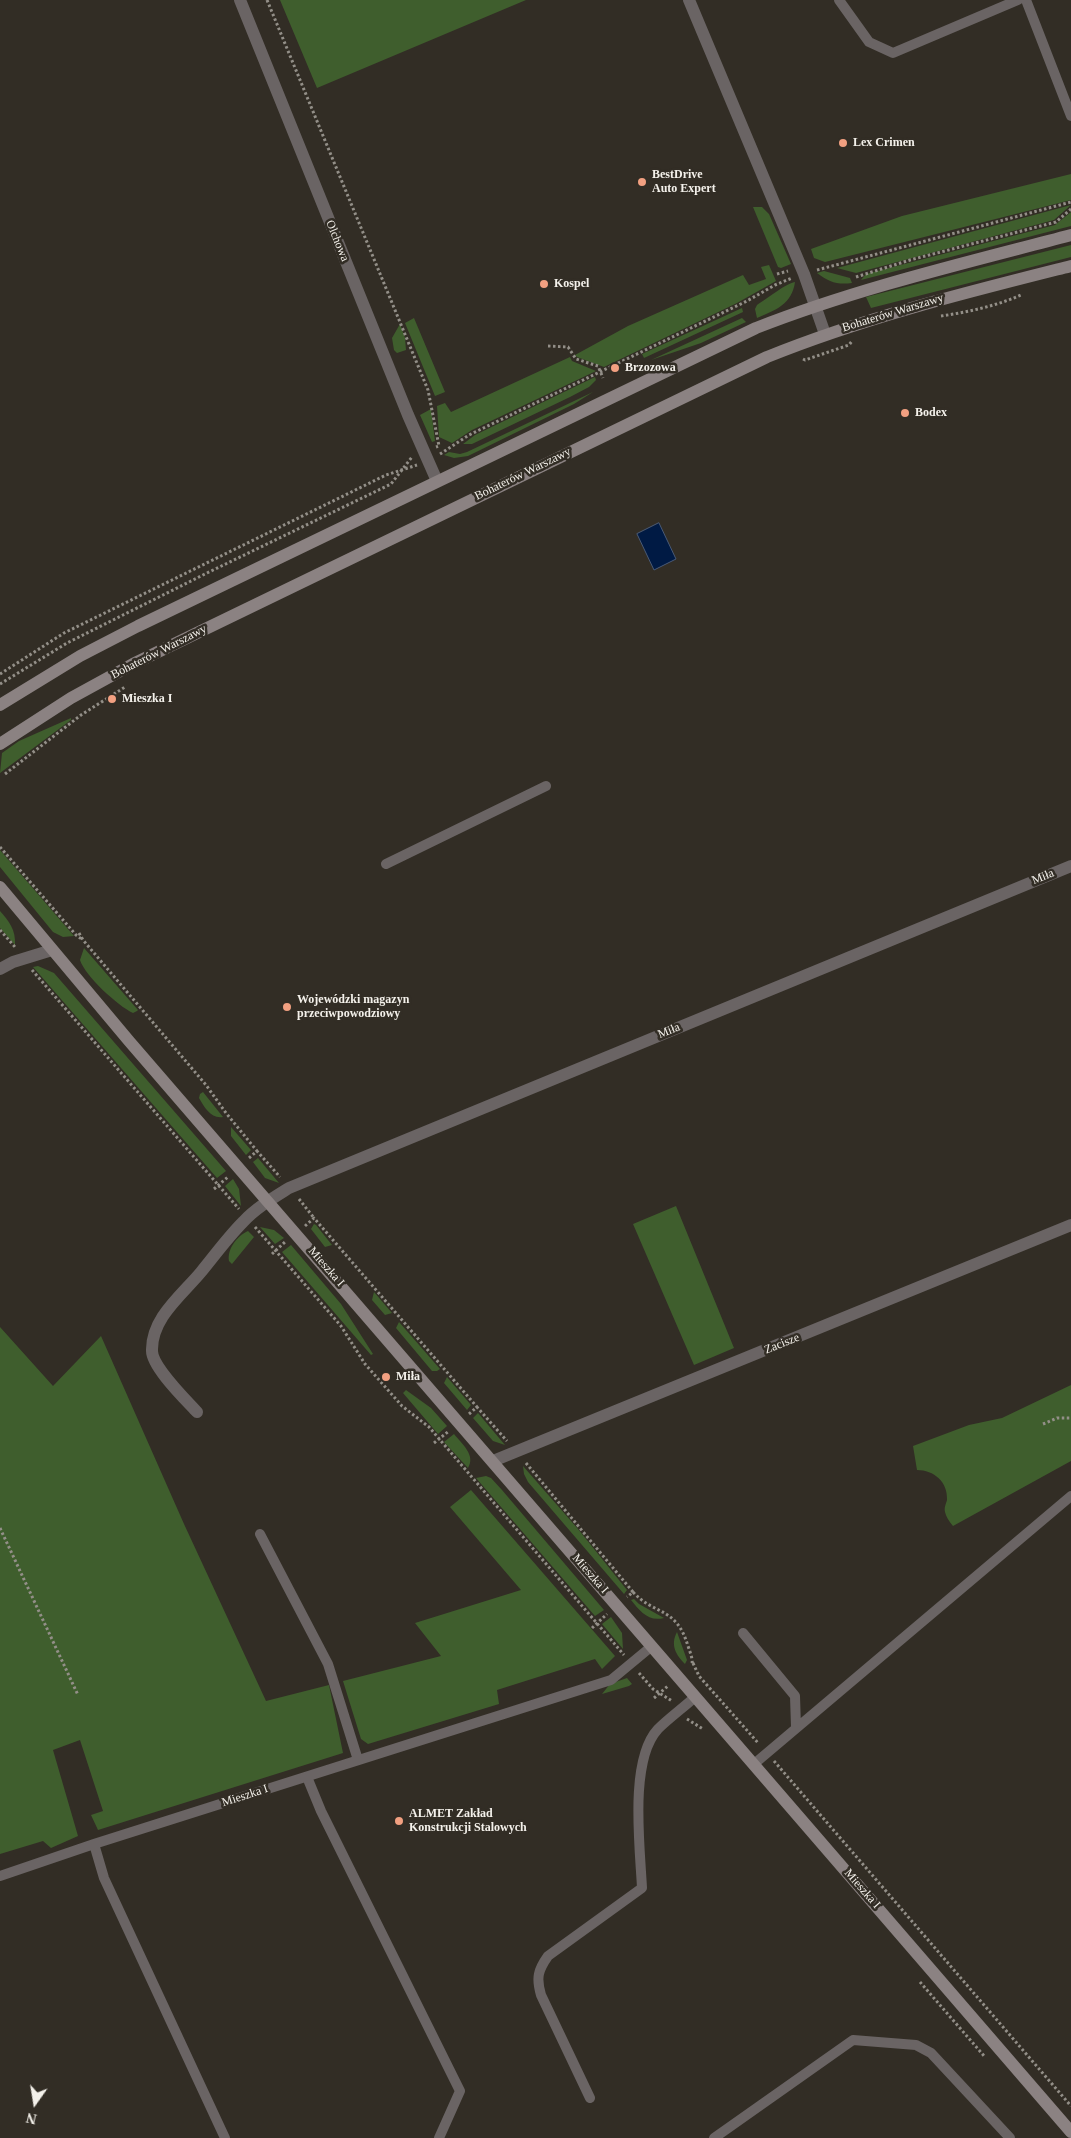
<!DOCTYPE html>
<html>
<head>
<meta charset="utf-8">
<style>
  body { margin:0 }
  #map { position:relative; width:1071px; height:2138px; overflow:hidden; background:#322d25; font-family:Georgia,serif }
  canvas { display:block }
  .north { position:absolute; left:10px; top:2078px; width:50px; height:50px; -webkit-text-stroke:4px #322d25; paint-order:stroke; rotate:193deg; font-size:14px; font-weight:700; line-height:20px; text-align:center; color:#f4f1eb }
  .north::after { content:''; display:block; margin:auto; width:18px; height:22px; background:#f4f1eb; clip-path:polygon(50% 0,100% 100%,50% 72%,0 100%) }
</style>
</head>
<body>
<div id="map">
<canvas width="1071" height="2138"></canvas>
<div class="north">N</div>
</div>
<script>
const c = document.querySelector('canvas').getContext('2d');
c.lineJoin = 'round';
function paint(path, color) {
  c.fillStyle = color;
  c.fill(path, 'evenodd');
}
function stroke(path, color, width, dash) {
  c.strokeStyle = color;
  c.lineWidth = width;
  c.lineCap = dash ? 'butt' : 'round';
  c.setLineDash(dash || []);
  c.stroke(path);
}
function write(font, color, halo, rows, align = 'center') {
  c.font = font + ' Georgia,serif';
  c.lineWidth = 5;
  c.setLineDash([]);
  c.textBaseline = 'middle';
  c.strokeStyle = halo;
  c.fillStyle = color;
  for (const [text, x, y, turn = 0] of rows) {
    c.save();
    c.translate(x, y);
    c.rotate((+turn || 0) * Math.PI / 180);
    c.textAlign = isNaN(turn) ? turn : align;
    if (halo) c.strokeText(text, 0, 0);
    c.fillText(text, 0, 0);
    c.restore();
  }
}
const green = new Path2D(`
  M280 0H526L317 88Z
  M1071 174V200L825 262 814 258 811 249 902 216Z
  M1071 205 1054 220 856 273 837 268Z
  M753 207H762L769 214 791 264 781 268 778 267Z
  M1071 212V226L861 280 866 274 1055 225Z
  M1071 245V257L871 308 866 297Z
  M769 265 776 281 737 303 604 367 577 357 575 355 628 326 743 275 749 285 766 279 761 267Z
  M824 271 850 278 852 283C837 285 829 282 817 273Z
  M795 282C792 304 776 310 757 318L755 309 757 305C768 298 785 284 795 282Z
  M742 308 743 312 644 358 642 354Z
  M414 318 445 392 435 396 405 323Z
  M742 318 746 322 701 343 651 360Z
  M400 324 405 338 406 350 397 353 394 350 392 338Z
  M570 357 572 361 596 371 472 430 452 443 439 437 437 406 445 403 451 412Z
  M595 377 596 380 589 387 570 397 472 444H463L475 435Z
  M593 392 574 404 468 456 454 458 444 455 449 452 460 454 467 452Z
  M431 409 435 441 432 442 420 415Z
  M71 718V720L0 773 2 753 19 741Z
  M0 850 74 936 63 937 53 932 0 867Z
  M0 911C9 921 16 930 15 945L0 928Z
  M84 948 138 1010 137 1011 133 1013C118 1006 85 976 80 960Z
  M38 966 54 973 226 1171 217 1178 33 967Z
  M203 1092 223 1117C211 1119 205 1108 199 1098L200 1094Z
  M231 1127 251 1150 246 1155 231 1136Z
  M258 1158 279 1183 265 1178 253 1162Z
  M233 1179 239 1189 241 1206 225 1186Z
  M676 1206 734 1348 694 1365 633 1224Z
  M314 1224 316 1225 332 1245 325 1247 311 1229Z
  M260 1227 274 1230 284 1238 275 1244Z
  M248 1231 254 1237 232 1264 229 1261C227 1249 237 1236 248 1231Z
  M291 1245 341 1304 373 1354 371 1355 282 1252Z
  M374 1292 392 1313 385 1315 372 1300Z
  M399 1322 440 1369 437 1371H432L396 1328Z
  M0 1327 53 1386 101 1336 184 1524 266 1701 329 1685 343 1753 98 1830 91 1815 103 1811 80 1740 53 1750 78 1836 51 1848 43 1841 0 1854Z
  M447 1377 471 1405 467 1410 444 1383Z
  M1071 1385V1461L953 1526C949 1521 946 1517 945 1512 944 1507 946 1504 947 1500 948 1482 934 1470 917 1470L913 1446 969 1425 1002 1418Z
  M406 1390 431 1408 447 1426 438 1434 403 1393Z
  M478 1413 505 1445 493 1441 473 1418Z
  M454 1434C462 1444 476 1455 468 1468L444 1442Z
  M523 1466 578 1529 627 1590 624 1594 528 1482 524 1474Z
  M486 1476 491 1478 502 1490 604 1610 595 1616 476 1478Z
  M471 1490 615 1656 602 1669 595 1659 497 1690 499 1704 368 1744 361 1739 343 1681 441 1656 415 1623 521 1590 450 1507Z
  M634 1599 639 1604 664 1618C648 1622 640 1611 631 1600Z
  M611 1617 622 1633 623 1649 602 1624Z
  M677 1632 687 1660 685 1664C676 1655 670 1645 677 1632Z
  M627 1678 632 1684 629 1686 602 1694 610 1684Z`);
const water = new Path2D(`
  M659 523 676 559 654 570 637 534Z`);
const path = new Path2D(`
  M267 0 428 390 439 446 436 447
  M817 270 1071 202
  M777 274 788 271
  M856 277 910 260 1056 222 1071 209
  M941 316C968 312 996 306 1021 295
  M548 346 568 347 576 359 598 366 603 378
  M803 359 805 360 849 345 852 341
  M440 454 469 435 747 301 775 285 792 278
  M0 674 64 633 386 475 417 465
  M0 684 67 643 207 573 391 484 412 457
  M5 774 81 715 125 687
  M0 847 76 935 83 940
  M0 930 15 947
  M79 933 83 940 206 1085 226 1113 257 1151
  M32 970 239 1209
  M249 1158 257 1151 280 1177
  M214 1189 229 1176
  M299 1199 314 1218
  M305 1226 314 1218 477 1407
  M255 1227 341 1326 365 1364 402 1406 429 1427 624 1655
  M272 1254 286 1241
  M469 1414 477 1407 507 1441
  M1043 1424 1057 1418H1071
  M434 1443 449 1431
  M526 1463 633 1592 627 1597
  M0 1528 78 1695
  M633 1592C655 1616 676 1606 688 1646 690 1652 693 1659 692 1664
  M592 1628 607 1614
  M693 1663 699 1676 759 1744
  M639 1673 653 1689 672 1701
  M654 1698 669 1685
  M687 1719 703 1729
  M774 1761 1071 2106
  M920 1982 985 2057`);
const lane = new Path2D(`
  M839 0 869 42 893 53 1018 0
  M1026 0 1071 116
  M386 864 546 786
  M260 1534 328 1664 358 1760
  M743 1633 795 1696 796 1727
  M754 1764 1071 1496
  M307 1777 321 1811 460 2091 439 2138
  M94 1844 104 1878 225 2138
  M0 1876 94 1844 611 1680 652 1646
  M590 2098 541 1995C536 1978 538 1970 548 1956L642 1888C640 1847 629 1760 658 1729 669 1718 683 1708 695 1697
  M714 2138 853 2040 916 2045 931 2053 1010 2138`);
const street = new Path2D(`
  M240 0 408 415 437 481
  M689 0 804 274 825 334
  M0 969 13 962 52 950
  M197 1412C186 1400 152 1367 152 1351 151 1318 182 1295 201 1272 215 1255 228 1237 243 1222 256 1208 273 1198 289 1188L1071 866
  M493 1461 1071 1225`);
const secondary = new Path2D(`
  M0 705 80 656 138 626 756 328C858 288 965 263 1071 235
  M0 744 71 698 133 664 767 357C866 317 968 292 1071 266
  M0 887 129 1041 1071 2132`);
const markers = [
  [843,143,5,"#f2a081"],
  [642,182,5,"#f2a081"],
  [544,284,5,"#f2a081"],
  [615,368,5,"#f2a081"],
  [905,413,5,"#f2a081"],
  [112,699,5,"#f2a081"],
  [287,1007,5,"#f2a081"],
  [386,1377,5,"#f2a081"],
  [399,1821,5,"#f2a081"]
];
const poiNames = [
  ["Lex Crimen",853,143],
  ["BestDrive",652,175],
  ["Auto Expert",652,189],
  ["Kospel",554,284],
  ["Brzozowa",625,368],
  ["Bodex",915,413],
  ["Mieszka I",122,699],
  ["Wojewódzki magazyn",297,1000],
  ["przeciwpowodziowy",297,1014],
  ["Miła",396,1377],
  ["ALMET Zakład",409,1814],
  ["Konstrukcji Stalowych",409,1828]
];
const streetNames = [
  ["Olchowa",337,241,68],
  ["Bohaterów Warszawy",893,313,-17],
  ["Bohaterów Warszawy",523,474,-26],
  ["Bohaterów Warszawy",159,652,-27],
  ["Miła",1043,877,-22],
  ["Miła",669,1031,-22],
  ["Mieszka I",326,1267,49],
  ["Zacisze",782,1344,-22],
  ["Mieszka I",590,1574,49],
  ["Mieszka I",245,1796,-18],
  ["Mieszka I",862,1889,49]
];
paint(green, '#3f5e2d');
paint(water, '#001a44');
stroke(water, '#495a76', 1);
stroke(path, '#938f88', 3, [2.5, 2.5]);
stroke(lane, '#6a6464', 10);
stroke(street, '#6a6464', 12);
stroke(secondary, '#8b8282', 12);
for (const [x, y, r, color] of markers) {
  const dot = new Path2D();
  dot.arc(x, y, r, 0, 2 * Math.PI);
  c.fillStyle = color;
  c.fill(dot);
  stroke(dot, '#322d25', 2);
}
write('bold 12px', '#f4f1eb', '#322d25', poiNames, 'left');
write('12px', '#f4f1eb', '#322d25', streetNames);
</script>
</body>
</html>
